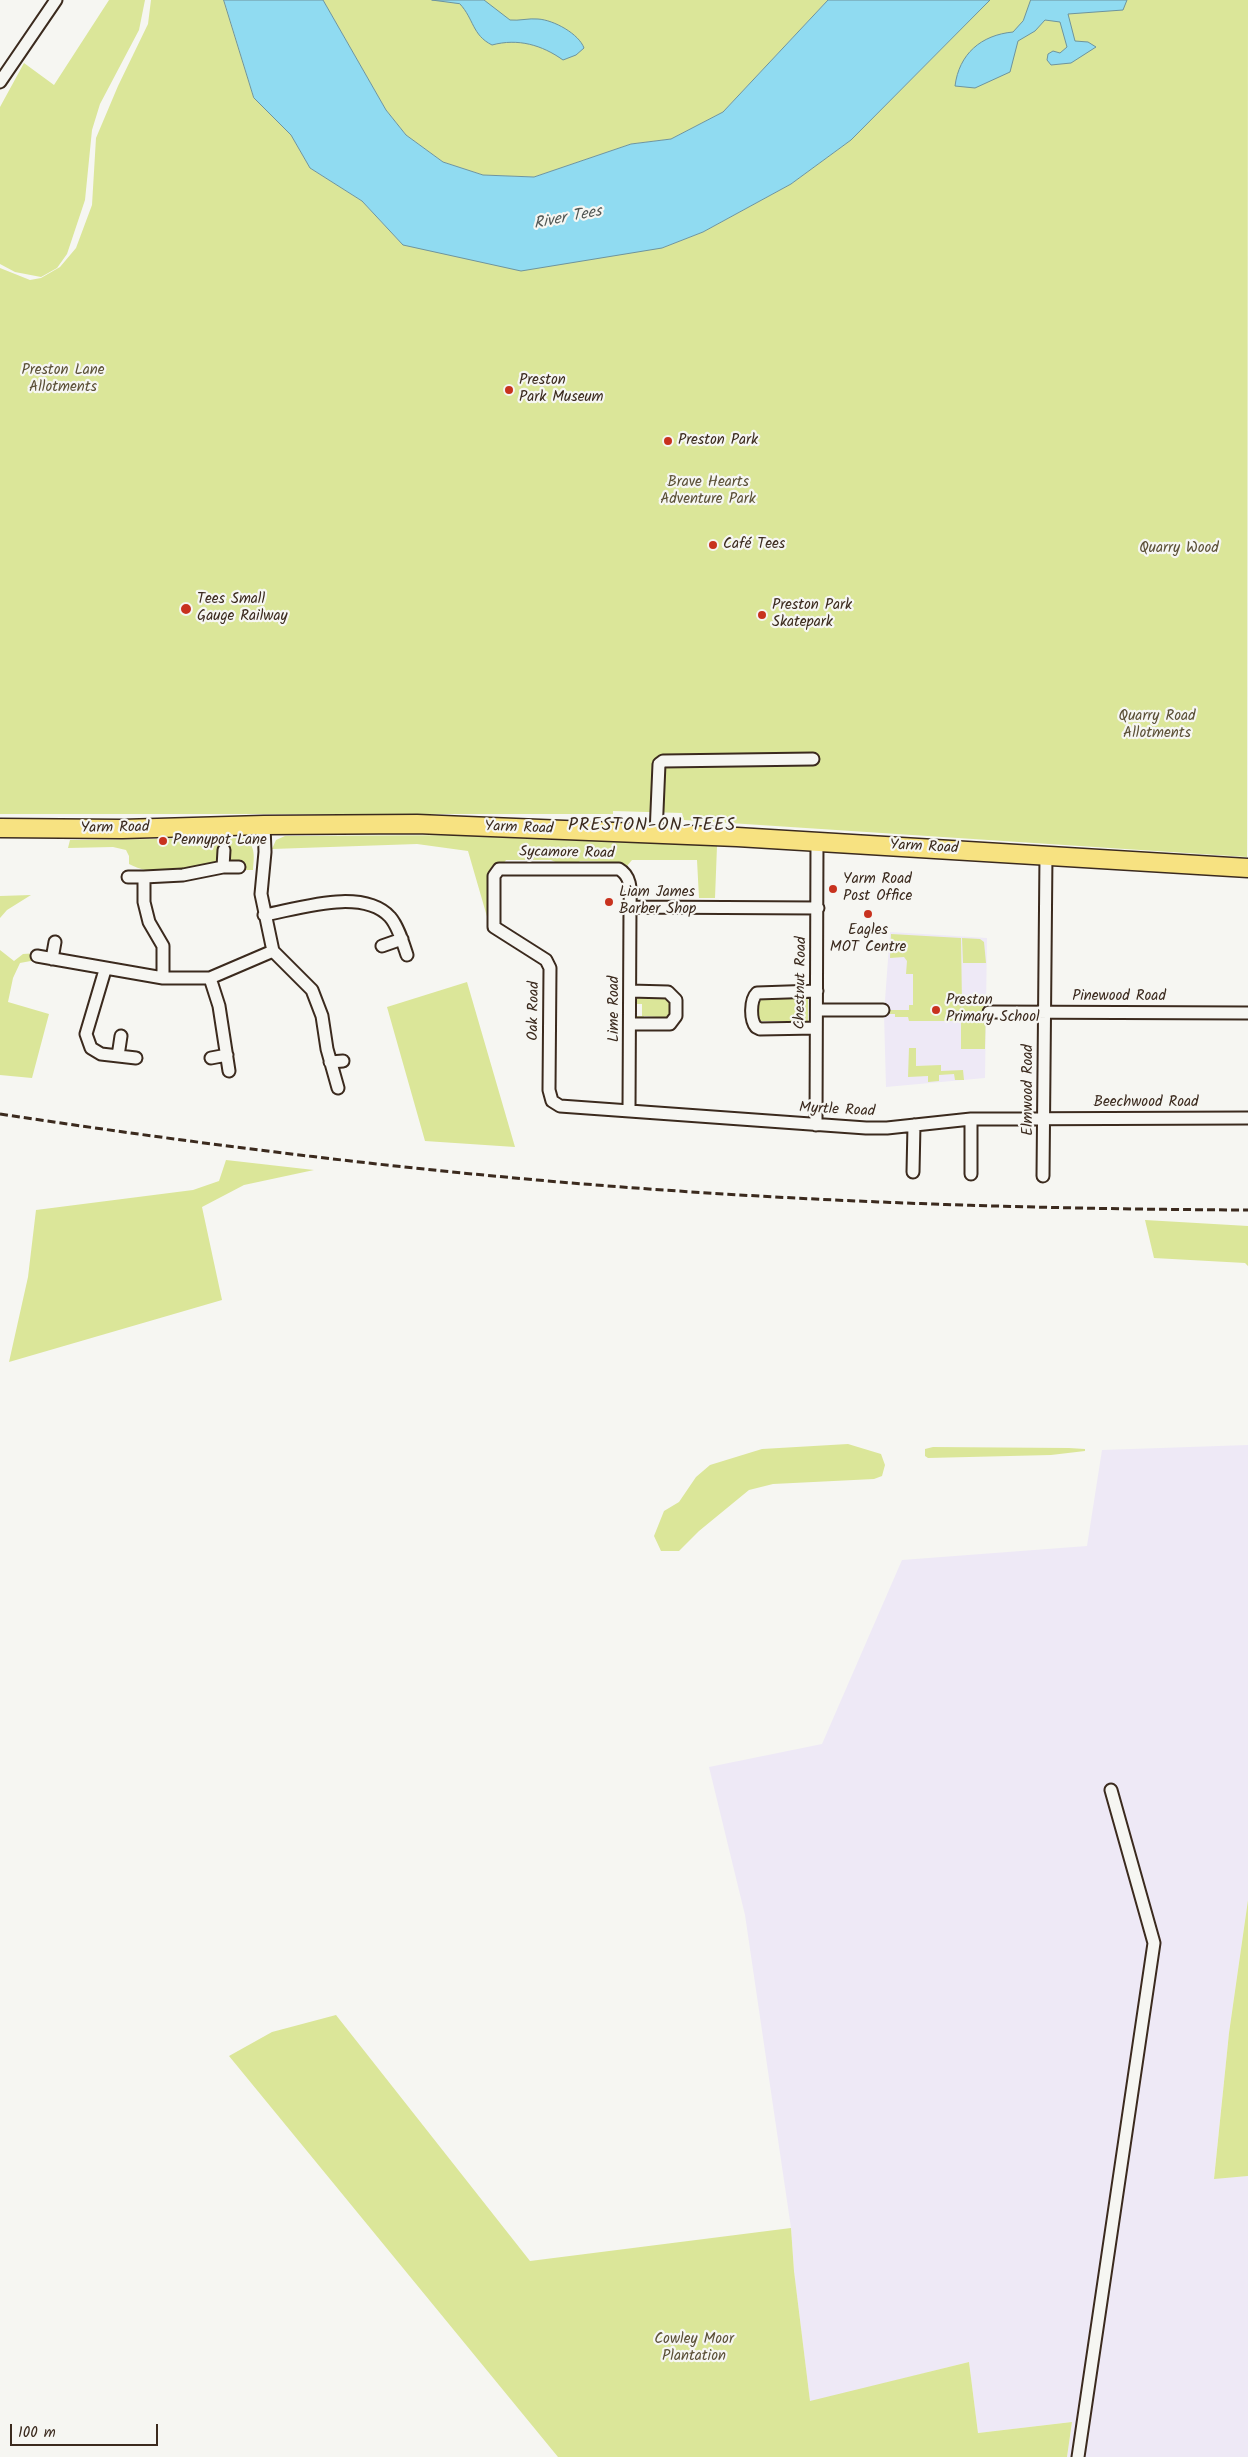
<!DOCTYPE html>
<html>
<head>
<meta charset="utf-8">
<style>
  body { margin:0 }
  #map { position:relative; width:1248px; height:2457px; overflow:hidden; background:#f6f6f2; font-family:Kalam,sans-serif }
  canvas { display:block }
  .scale { position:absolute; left:10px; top:2424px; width:148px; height:22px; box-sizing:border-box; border:2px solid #3b2a1e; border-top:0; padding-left:6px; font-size:15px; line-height:18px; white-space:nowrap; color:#3b2a1e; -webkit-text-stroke:4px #f6f6f2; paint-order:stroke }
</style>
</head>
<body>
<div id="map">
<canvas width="1248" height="2457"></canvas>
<div class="scale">100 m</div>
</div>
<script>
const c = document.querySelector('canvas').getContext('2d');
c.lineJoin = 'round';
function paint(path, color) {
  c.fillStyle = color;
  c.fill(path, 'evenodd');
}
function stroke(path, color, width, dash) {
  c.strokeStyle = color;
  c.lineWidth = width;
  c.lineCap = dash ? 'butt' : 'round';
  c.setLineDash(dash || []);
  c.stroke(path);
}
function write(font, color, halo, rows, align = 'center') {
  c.font = font + ' Kalam,sans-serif';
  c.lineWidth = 4.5;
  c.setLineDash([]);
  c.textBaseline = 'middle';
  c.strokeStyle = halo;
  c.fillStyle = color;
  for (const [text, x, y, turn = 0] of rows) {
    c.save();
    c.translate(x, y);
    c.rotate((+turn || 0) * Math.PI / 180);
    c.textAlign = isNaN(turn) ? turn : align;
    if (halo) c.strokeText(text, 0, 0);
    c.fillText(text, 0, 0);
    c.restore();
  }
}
const built = new Path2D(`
  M890 932 987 938 985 1078 886 1087 884 1014Z
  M1248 1445V1900L1229 2033 1214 2178 1248 2176V2457H1067L1072 2422 978 2433 969 2362 810 2402 794 2271 791 2228 745 1915 709 1767 822 1744 902 1560 1087 1546 1102 1450Z`);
const green = new Path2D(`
  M109 0H145L139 30 100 104 92 130 85 200 67 254 57 268 41 277 15 272 0 264V107L24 63 54 85Z
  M151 0H224L254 98 291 135 310 168 362 201 403 245 662 248 703 232 791 184 851 140 990 0H1248L1247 857 684 820 682 813 613 811V814H0V268L30 280 41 278 60 267 76 248 92 205 96 138 118 86 148 24Z
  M323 0H828L723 112 671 139 631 144 534 177 483 175 443 162 406 135 386 110Z
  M482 835 717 846 715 898H699L697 860H632L627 866 624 864 622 866 612 862 580 861 577 864H560L551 860H506L503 864 494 865 488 874V920L468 851 417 844 272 849 276 840 285 836Z
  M245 838C256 847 254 857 253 870H241L229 858C196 867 162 881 129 864V856L126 850 113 847 68 848 70 840Z
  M31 895 7 910 0 918V896Z
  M891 934 961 938 962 1005 986 1006 985 1049H961V1021H909L908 1017H895V1014H886V1010H909V1005H913V974H906L907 961 904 957 890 958Z
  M962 938 980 939 984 942 986 963H963Z
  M0 950 14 961 23 954 38 953 36 960 20 963 13 978 8 1002 49 1014 32 1078 0 1075Z
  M467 982 515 1147 425 1141 387 1007Z
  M641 993 645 997 666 996 671 1001 668 1018 644 1016 642 1021 635 1019 634 1016H642V1004H634L635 996Z
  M802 994 808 996V1023L802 1025 799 1021H761L760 1024 756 1017V1000L762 997H798Z
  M909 1048H916V1066L941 1065V1071L963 1070 964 1080H955L954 1074 939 1075V1081L928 1082V1076L908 1077Z
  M226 1160 314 1170 244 1185 202 1207 222 1300 9 1362 28 1277 36 1210 193 1190 219 1181Z
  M1145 1220 1248 1226V1266L1245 1263 1154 1258Z
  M848 1444 881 1454 885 1465 882 1476 874 1479 773 1484 749 1490 699 1531 679 1551H661L654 1536 664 1511 679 1502 696 1477 710 1465 762 1449Z
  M933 1447 1069 1448 1085 1449V1451L1051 1455 928 1458 925 1456V1449Z
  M1248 1900V2176L1214 2179 1229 2033Z
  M336 2015 530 2261 791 2228 794 2271 810 2401 969 2362 978 2433 1072 2422 1067 2457H558L229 2056 272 2032Z`);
const water = new Path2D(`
  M224 0H323L386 110 406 135 443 162 483 175 534 177 631 144 671 139 723 112 828 0H990L851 140 791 184 703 232 662 248 521 271 403 245 362 201 310 168 291 135 254 98Z
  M432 0H484L510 20C519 21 529 18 538 19 554 20 579 34 584 48L576 55 563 60C542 45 518 38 492 45 472 35 474 19 460 4Z
  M1031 0H1127L1123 10 1068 14 1075 41 1088 42 1096 47 1071 63 1051 65 1047 60 1048 54 1053 51 1060 53 1067 47 1060 22 1045 20 1035 31 1018 41 1010 72 975 88 955 86C959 54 981 35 1013 32L1023 21Z`);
const street = new Path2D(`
  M0 82 56 0
  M656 834 659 764 663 761 813 759
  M223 867 224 850
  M128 877H144
  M818 908 630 907C630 893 633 877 619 869H499L494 876V927L546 960 550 968 549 1090 552 1101 560 1106 866 1128H887L971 1119 1248 1118
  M264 915C298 909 362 887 390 917 398 926 403 943 407 955
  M382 946 402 939
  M273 951 312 990 322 1016 327 1049 338 1088
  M37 956 163 978H210L273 951 261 894 265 852 264 825
  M52 959 55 942
  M105 970 86 1034 91 1048 101 1054 136 1058
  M163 978V946L149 922 144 902V877L183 875 223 867H239
  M210 978 219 1006 229 1071
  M630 991 668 992 676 1000V1016L670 1024H630
  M817 1010H883
  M989 1012 1248 1013
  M816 1028 760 1029 756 1027C750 1020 750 1000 757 993L817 991
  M118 1056 121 1036
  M211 1058 227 1055
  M330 1062 343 1061
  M629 1111 630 907
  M816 1125 817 842
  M913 1172 914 1125
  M971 1174V1119
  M1043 1176 1046 855
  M1078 2457 1154 1943 1111 1790`);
const primary = new Path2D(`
  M0 828 122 829 264 825 417 824 737 837 1248 868`);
const rail = new Path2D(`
  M0 1114C179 1141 357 1164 537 1180 774 1201 1011 1209 1248 1210`);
const markers = [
  [509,390,5,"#c8321e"],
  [668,441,5,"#c8321e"],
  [713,545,5,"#c8321e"],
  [186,609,6,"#c8321e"],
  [762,615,5,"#c8321e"],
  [163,841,5,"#c8321e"],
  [833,889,5,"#c8321e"],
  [609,902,5,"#c8321e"],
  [868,914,5,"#c8321e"],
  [936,1010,5,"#c8321e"]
];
const parkNames = [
  ["Preston Lane",63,371],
  ["Allotments",63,388],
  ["Brave Hearts",708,483],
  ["Adventure Park",708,500],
  ["Quarry Wood",1179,549],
  ["Quarry Road",1157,717],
  ["Allotments",1157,734],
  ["Cowley Moor",694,2340],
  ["Plantation",694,2357]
];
const poiNames = [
  ["Preston",519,381],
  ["Park Museum",519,398],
  ["Preston Park",678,441],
  ["Café Tees",723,545],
  ["Tees Small",197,600],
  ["Gauge Railway",197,617],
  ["Preston Park",772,606],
  ["Skatepark",772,623],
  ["Pennypot Lane",173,841],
  ["Yarm Road",843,880],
  ["Post Office",843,897],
  ["Liam James",619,893],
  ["Barber Shop",619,910],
  ["Eagles",868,931,"center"],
  ["MOT Centre",868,948,"center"],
  ["Preston",946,1001],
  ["Primary School",946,1018]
];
const streetNames = [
  ["Yarm Road",115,829,-1],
  ["Yarm Road",519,829,2],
  ["Yarm Road",924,848,3],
  ["Sycamore Road",567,854,1],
  ["Chestnut Road",802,983,-89],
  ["Pinewood Road",1119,997],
  ["Lime Road",615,1009,-90],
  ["Oak Road",535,1011,-89],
  ["Elmwood Road",1029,1090,-90],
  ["Beechwood Road",1146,1103],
  ["Myrtle Road",837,1111,3]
];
const waterNames = [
  ["River Tees",568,219,-11]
];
const quarterNames = [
  ["PRESTON-ON-TEES",652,827]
];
paint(built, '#eee9f6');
paint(green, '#dbe699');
paint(water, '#90dbf1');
stroke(water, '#6e949d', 1);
stroke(street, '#3b2a1e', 15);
stroke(primary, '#3b2a1e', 21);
stroke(street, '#f6f6f2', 11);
stroke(primary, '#f7e281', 18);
stroke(rail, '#3b2a1e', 3, [8, 4]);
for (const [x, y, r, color] of markers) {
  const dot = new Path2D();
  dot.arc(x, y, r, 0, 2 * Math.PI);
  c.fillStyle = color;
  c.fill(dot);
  stroke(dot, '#f6f6f2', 2);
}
write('15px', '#5b5037', '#f6f6f2', parkNames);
write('15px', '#3b2a1e', '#f6f6f2', poiNames, 'left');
write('15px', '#3b2a1e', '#f6f6f2', streetNames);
write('italic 16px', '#505653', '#f6f6f2', waterNames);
c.letterSpacing = '1px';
write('18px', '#3b2a1e', '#f6f6f2', quarterNames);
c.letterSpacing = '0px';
</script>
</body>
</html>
